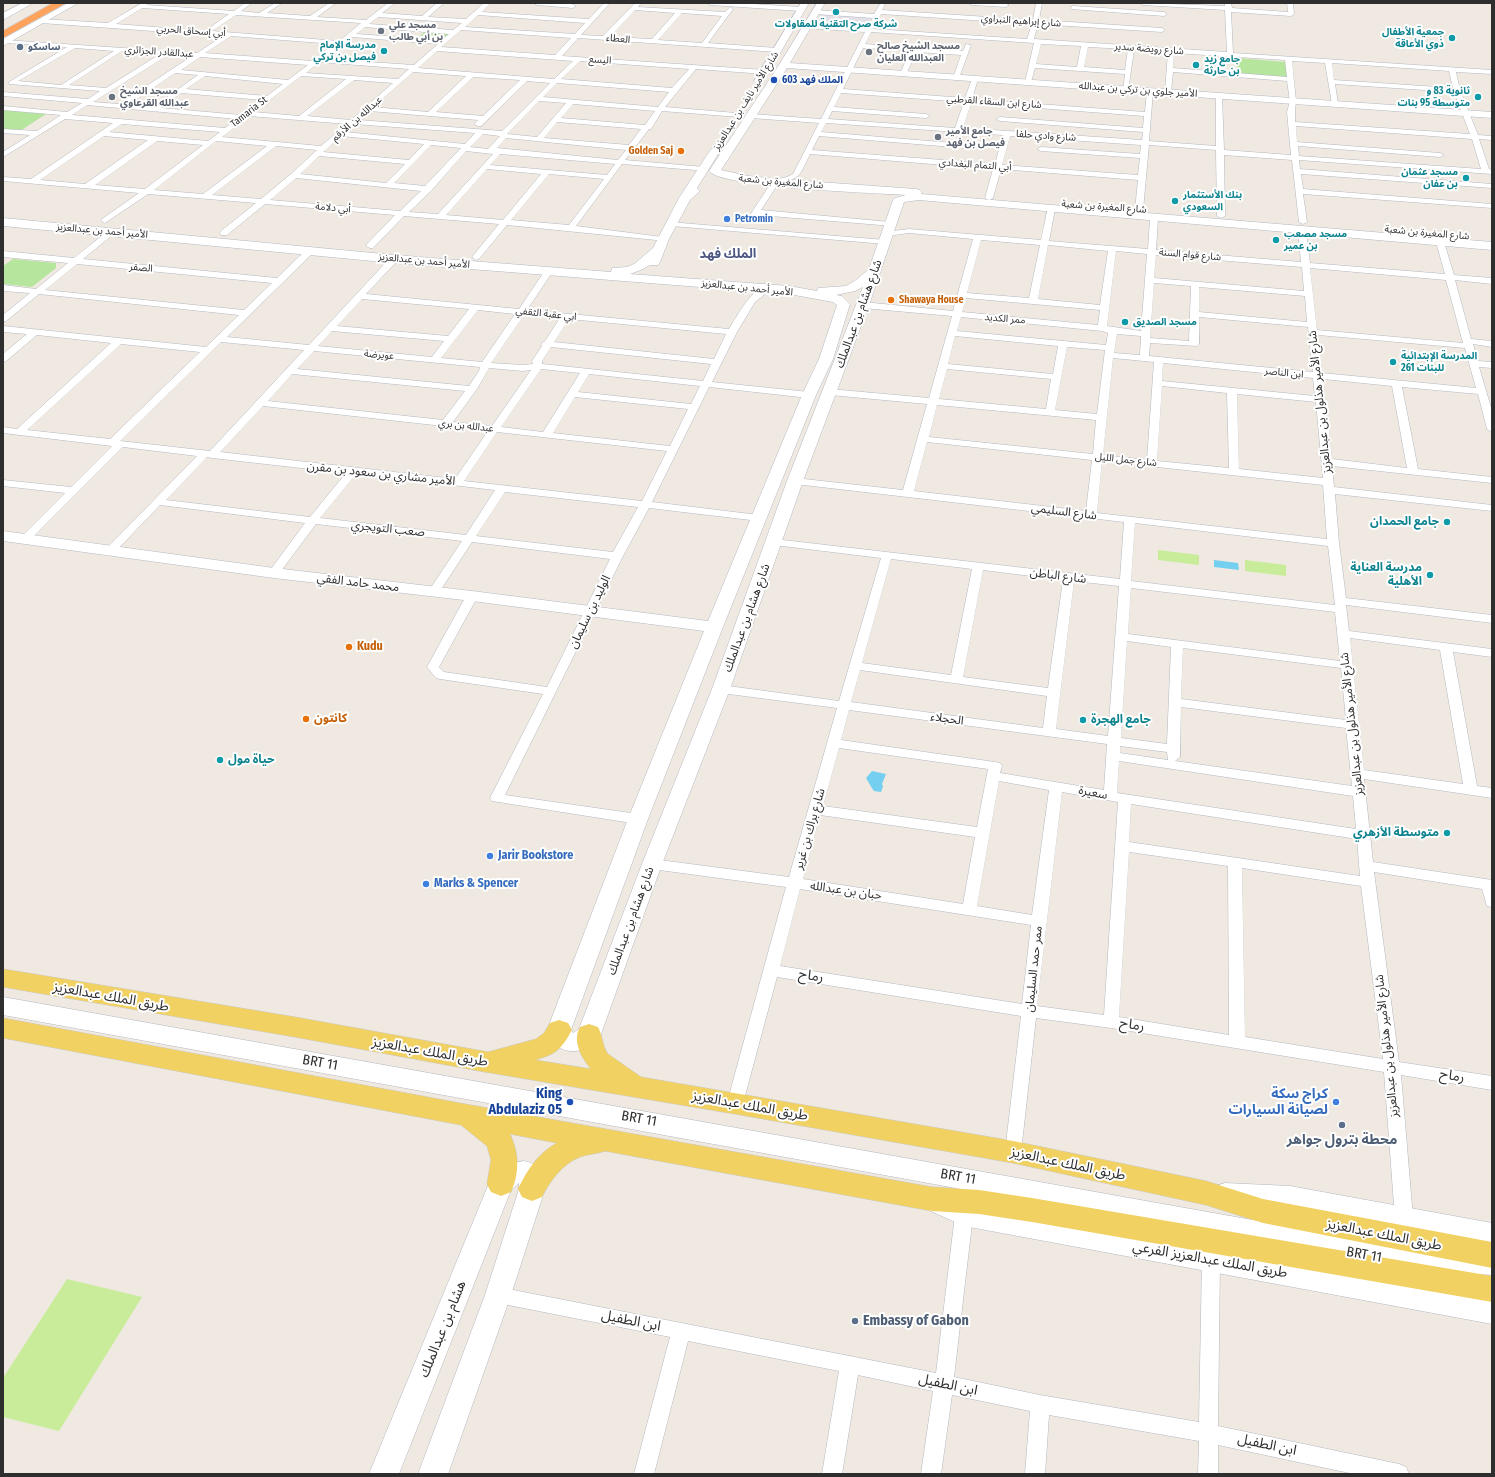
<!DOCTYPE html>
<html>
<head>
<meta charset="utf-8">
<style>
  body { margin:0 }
  #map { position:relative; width:1495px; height:1477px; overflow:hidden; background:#efe9e1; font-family:"Fira Sans Condensed",sans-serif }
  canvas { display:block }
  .frame { position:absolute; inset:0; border:4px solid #2e2e2e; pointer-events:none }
</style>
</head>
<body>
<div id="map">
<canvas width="1495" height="1477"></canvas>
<div class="frame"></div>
</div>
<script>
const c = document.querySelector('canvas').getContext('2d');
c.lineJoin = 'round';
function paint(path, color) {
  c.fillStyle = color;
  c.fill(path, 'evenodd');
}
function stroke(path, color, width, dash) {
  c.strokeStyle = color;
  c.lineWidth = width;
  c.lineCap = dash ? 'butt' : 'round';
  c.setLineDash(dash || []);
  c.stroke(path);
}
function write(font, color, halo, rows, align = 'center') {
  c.font = font + ' "Fira Sans Condensed","Noto Sans Arabic",sans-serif';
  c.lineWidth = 4;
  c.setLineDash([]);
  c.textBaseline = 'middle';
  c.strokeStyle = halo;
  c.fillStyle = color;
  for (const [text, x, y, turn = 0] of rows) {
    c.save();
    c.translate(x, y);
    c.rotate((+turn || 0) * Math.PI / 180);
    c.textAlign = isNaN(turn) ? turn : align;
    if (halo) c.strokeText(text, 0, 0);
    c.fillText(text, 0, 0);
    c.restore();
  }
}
const industrial = new Path2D(`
  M822 13 872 16 866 27 834 25 833 27 815 23Z`);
const green = new Path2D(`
  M427 30 451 32 441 40 416 39Z
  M1237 58 1286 62 1288 78 1237 74Z
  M3 110 46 114 20 131 3 129Z
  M13 259 56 263V268L32 287 3 284V266Z`);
const pitch = new Path2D(`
  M1158 550 1199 555V565L1158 560Z
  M1245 560 1286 565V576L1245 571Z
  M67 1279 142 1297 59 1431 3 1417V1378Z`);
const water = new Path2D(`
  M1214 560 1238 563 1239 570 1214 567Z
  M872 771 886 774 882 784 883 786 881 792 874 791C871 787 869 783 866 778Z`);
const street = new Path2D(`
  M142 3H149L147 5 234 11 245 3H252L241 11 259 13 275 3H282L267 13 310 16 329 3H336L317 17 366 20 388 3H395L382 13 422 16 437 3H444L428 17 466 19 484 3H491L482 12 589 19 604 3H610L581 35 603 36 635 3H641L638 7 725 12 730 7 733 9 708 43 777 48 780 50 777 52 578 38 562 56 765 70 768 72 765 74 696 69 665 107 736 113 740 115 739 117 662 111 651 129H649L625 160 704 167H707V171L622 164 576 226 663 237 667 239 666 241 507 225 479 259 476 260 472 257 499 224 404 216 373 248H370L366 246 367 244 395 215 265 204 227 235H221L220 233 221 231 256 203 148 194 105 223 101 221 102 219 139 193 3 181V177L31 179 113 123 65 119 3 157V152L30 135 3 133V129L37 131 61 115 3 110V106L67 112 82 103 3 96V92L88 99 100 91 9 84V82L67 47 6 43 4 42V40L197 53 223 36 41 23 38 21 41 19 108 23ZM142 8 229 14 205 31 116 24ZM635 10 675 13 652 39 610 37ZM682 13 722 16 702 43 658 40ZM236 15 361 23 339 41 212 31ZM478 15 585 23 575 34 465 27ZM378 17 462 23 453 30 369 24ZM365 27 449 34 442 40 356 34ZM461 30 571 38 555 55 441 47ZM231 36 334 44 312 61 205 53ZM352 37 438 44 414 65 324 59ZM75 48 114 51 61 85 18 81ZM122 51 160 54 106 88 69 85ZM437 51 573 61 554 79 418 68ZM168 55 192 56 119 104 93 102ZM200 57 308 65 288 80 181 70ZM580 61 689 69 672 88 561 79ZM319 62 409 69 398 79 306 73ZM413 72 466 76 428 112 373 107ZM175 73 198 75 153 107 128 105ZM205 76 283 84 267 96 186 89ZM301 76 346 79 299 116 254 112ZM473 77 520 80 483 116 436 112ZM354 80 393 83 351 120 307 116ZM527 81 550 83 502 131 359 120 369 111 478 120 474 124 478 126H481ZM557 83 669 92 658 107 543 97ZM181 93 262 100 242 115 161 108ZM539 101 566 103 537 137 507 134ZM573 104 655 111 645 125 561 118ZM87 105 237 119 225 128 72 115ZM249 116 347 124 321 146 222 137ZM557 122 641 129 629 145 544 138ZM122 124 220 132 208 141 109 132ZM354 124 475 133 465 144 345 132ZM483 134 500 136 488 149 470 147ZM104 136 148 140 85 184 40 180ZM341 136 424 144 409 160 323 152ZM506 138 626 150 618 160 497 148ZM157 141 203 145 145 189 95 185ZM216 141 267 146 203 194 154 190ZM431 145 461 148 425 186 394 183ZM276 146 317 150 291 174 261 199 212 195ZM466 151 493 154 438 214 409 212 431 191ZM500 154 615 164 607 175 490 165ZM319 156 405 164 386 183 300 174ZM487 169 541 174 503 220 446 215ZM549 174 604 179 569 225 511 220ZM296 178 421 191 400 211 270 200Z
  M534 3C545 3 568 1 576 6L573 8 537 5Z
  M707 3H737L801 7 804 9 801 11 710 5Z
  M882 3 885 5 882 10 1033 20 1036 3H1042L1039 20 1162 28 1165 30 1162 32 1038 24 1034 39 1227 52 1225 10 1143 5 1140 3 1225 6V3H1231L1232 8 1288 12 1287 3H1293L1294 14 1291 16 1231 12 1233 53 1492 70V74L1456 72 1460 90 1478 135 1492 136V140L1479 139 1489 169 1492 170V174L1299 160 1300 169 1492 184V188L1301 174 1303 189 1492 204V208L1303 194 1307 222 1303 224 1299 222 1292 160 1224 155 1225 216 1221 218 1217 216 1216 150 1149 145 1143 210 1139 212 1135 210 1138 180 1001 169 993 198 989 200 985 198 993 169 810 154C800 175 801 178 778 184L761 210 890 222 894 224 893 226 758 215 755 220H749L748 218 773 180 787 177 793 174 819 123 751 118 747 116 751 114 821 119 865 32 806 28 803 26 806 24 867 28 873 18 815 14 812 12 815 10 874 14 880 4ZM881 14 1032 24 1027 39 873 29ZM871 32 1034 43 1025 82 1028 84 1031 82 1035 68 1125 74 1123 90 1128 91 1134 50 1168 52 1165 92 1168 94 1171 92 1173 72 1287 81 1290 101 1287 112 1291 155 1224 150 1222 96 1219 94 1216 96V146L1149 141 1153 91 1150 89 1147 91 1145 112 972 99 978 79 975 77 972 79 965 98 843 89 863 48 910 51 900 74 903 76 906 74 917 52 961 55 953 78 956 80 959 78 971 45 966 44 963 51 865 44ZM1041 44 1081 46 1077 67 1036 64ZM1088 47 1128 49 1125 70 1084 67ZM1174 53 1285 60 1287 77 1173 68ZM1292 61 1325 63 1332 104 1335 106 1338 104 1335 84 1454 92 1470 134 1295 122V112L1296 101ZM1332 63 1449 71 1453 88 1334 80ZM841 93 964 102 955 128 828 119 832 111 926 118 930 116 926 114 834 107ZM971 103 1144 116 1143 128 1000 117 996 119 1000 121 1143 132 1142 140 963 128ZM826 123 1003 135 995 164 812 150 819 136 965 148 969 146 965 144 821 132ZM1296 126 1472 139 1481 169 1299 156 1298 146 1440 157 1444 155 1440 153 1297 142ZM1010 136 1141 145 1140 154 1041 147 1037 149 1041 151 1140 158 1138 175 1002 165Z
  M969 3H1003L1009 5 1006 7 972 5Z
  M1073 6 1164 12 1167 14 1164 16 1071 9V7Z
  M1048 207H1051L1055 209 1049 241 1148 249 1150 218 1154 216 1158 218 1156 250 1301 262 1298 230 1302 228 1306 230 1310 263 1445 274 1436 242 1440 240 1444 242 1454 275 1492 278V284L1455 280 1471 339 1492 341V347L1473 344 1478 361 1492 362V368L1479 367 1492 411V432L1487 429 1478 394 1402 387 1418 469 1492 477V483L1332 466 1334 487 1492 505V511L1335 494 1339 543 1346 598 1492 615V623L1346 605 1349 631 1492 649V657L1453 652 1477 786 1492 788V798L1364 779 1373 862 1492 880V907L1487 906 1482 889 1374 872 1399 1062 1492 1076V1090L1401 1075 1413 1218 1410 1223 1404 1226 1398 1223 1395 1218 1384 1072 1111 1028 1036 1018 1021 1152 1019 1157 1013 1159 1007 1157 1005 1152 1021 1016 777 977 743 1103 741 1108 735 1110 729 1108 727 1103 786 887 652 869 647 868 645 864 647 860 652 859 789 877 837 708 721 693 717 692 715 689 717 686 721 685 839 701 881 558 774 545 770 544 768 542 770 540 774 539 1120 579 1124 522 795 484 790 481 795 478 903 490 927 404 830 395 825 392 830 389 929 398 952 316 863 308 859 305 863 302 953 311 973 239 909 233 888 236H885L884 234 885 232 909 229 1041 240ZM981 240 1040 245 1029 298 967 293ZM1048 245 1108 251 1100 305 1038 299ZM1116 251 1147 254 1141 331 1107 326ZM1156 255 1302 267 1304 291 1154 278ZM1310 268 1446 280 1463 343 1317 330ZM1154 283 1191 286 1189 341 1150 338ZM1199 287 1305 296 1307 322 1199 312ZM966 298 1100 310 1098 325 962 312ZM961 317 1102 331 1108 333 1106 345 957 331ZM1199 317 1308 327 1313 372 1149 356 1150 343 1197 346 1199 344ZM1117 334 1141 336 1140 355 1114 353ZM1318 335 1465 348 1476 388 1322 373ZM955 336 1058 346 1053 374 948 364ZM1067 347 1105 350 1097 414 1055 410ZM1113 358 1154 362 1147 460 1103 455ZM1163 363 1313 378 1315 396 1162 381ZM947 369 1051 379 1046 409 939 399ZM1323 379 1392 386 1407 468 1332 459ZM1162 386 1227 393 1229 468 1157 461ZM1237 394 1316 402 1323 478 1239 469ZM937 405 1096 420 1093 454 929 437ZM927 442 1092 460 1086 511 914 491ZM1102 461 1323 485 1327 539 1097 513ZM1135 523 1328 546 1335 605 1131 581ZM891 559 972 569 951 675 862 663ZM983 570 1063 580 1048 688 963 677ZM1074 581 1119 586 1108 736 1056 729ZM1131 588 1335 612 1340 661 1128 634ZM1350 638 1440 650 1463 784 1364 770ZM1127 641 1171 647 1167 744 1121 738ZM1183 648 1341 668 1346 720 1181 699ZM860 670 1047 696 1043 728 851 702ZM1181 707 1346 728 1352 786 1175 761 1180 757ZM849 710 1107 744 1104 790 1000 773 1002 766 1000 763 995 762 841 740ZM1120 746 1167 752 1168 760 1120 753ZM839 748 988 769 977 827 823 806ZM1119 761 1353 796 1356 829 1117 793ZM999 781 1049 790 1032 915 977 906ZM1062 792 1118 802 1104 1015 1037 1006ZM1131 804 1357 839 1360 876 1129 842ZM820 815 975 837 963 904 803 879ZM1129 852 1228 866 1229 1035 1119 1017ZM1242 868 1361 886 1383 1059 1245 1037ZM800 889 1031 925 1022 1004 780 966Z
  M669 222 885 240 889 242 885 244 672 226 668 224Z
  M109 230H112L116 232 83 259 277 278 307 249H313L314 251 313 253 227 337 309 345 391 257 394 256 398 259 397 261 366 294 519 309 546 269 549 268 553 271 527 310 729 329C736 318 754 283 769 287L770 289 769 291 755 302 737 332 712 382 809 392 814 395 809 398 709 387 652 502 759 515 764 518 759 521 649 508 623 556 505 795 638 814 643 816 645 819 643 822 638 824 492 801 490 798 543 694 440 679 436 678 427 667 466 596 468 594H476L478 596 439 667 444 672 547 687 610 559 472 542 438 594H430L428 592 462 541 316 524 278 575H270L268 573 305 523 160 505 115 552 111 553 105 550 107 548 197 456 123 447 29 541H21L19 539 65 493 3 486V480L71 487 112 446 3 433V427L17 429 111 343 37 335 6 361 3 362V354L27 334 3 332V326L206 347 239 315 39 294 6 321 3 322V315L30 293 3 291V285L36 289 68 263 3 257V251L74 258ZM77 264 272 283 244 310 45 290ZM362 299 469 309 448 336 337 326ZM478 310 515 314 482 362 441 358ZM524 315 560 318 545 341 541 344 542 346 532 361 533 364 523 365 491 363ZM569 319 726 334 714 359 554 342ZM332 331 444 341 432 357 318 346ZM221 342 304 350 210 451 120 441ZM121 344 200 352 110 439 27 430ZM551 347 711 364 703 381 542 364V361ZM314 351 480 367 479 371 469 386 297 369ZM489 368 523 371 531 370 492 426 453 422 477 389ZM541 369 580 373 543 432 501 427ZM292 374 465 391 443 420 268 401ZM589 374 700 386 691 404 578 392ZM575 397 688 409 670 446 553 433ZM263 406 488 431 455 479 220 452ZM497 432 667 451 642 501 464 481ZM207 457 212 458 346 473 310 517 166 500ZM356 474 495 490 466 535 320 518ZM505 492 638 507 613 552 476 536Z
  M964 1207 970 1210 973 1215 954 1377 1040 1395 1199 1422 1202 1260 1205 1254 1211 1252 1217 1254 1220 1260 1218 1426 1399 1464 1406 1467 1409 1474H1354L1218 1445V1474H1198L1199 1441 1049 1415 1045 1474H1025L1030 1411 952 1395 941 1474H921L933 1391 858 1375 842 1474H822L839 1371 688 1341 654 1474H634L670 1337 498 1303 492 1301 489 1295 492 1289 498 1287 936 1373 955 1215 958 1210Z`);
const secondary = new Path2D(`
  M22 3H33L3 20V13Z
  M68 3H78L3 46V39Z
  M801 3H809L764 81 759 84 756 83 754 81Z
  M817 3H825L790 63 1492 112V118L787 68 721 170 748 176 777 179 916 189 920 190 922 192 921 194 1492 242V250L919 200 904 202 869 305 803 481 730 689 662 864 601 1034C593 1049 572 1057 557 1046 552 1042 550 1036 547 1030L628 819 704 631 472 601 274 578 3 541V531L274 568 472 591 708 621 802 395 819 359 837 305 833 302 789 294 394 263 3 226V218L394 255 611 272 612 268 627 267 634 264 653 248 679 198 711 149 715 148 720 151 697 188 700 191 690 200 669 239 660 262 658 265H650L643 269 630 274 789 286 817 291 818 288 846 286 856 280 869 269 893 200 895 198 906 195C877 193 722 188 709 171L779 65ZM863 287 787 481 712 689 642 864 579 1029 573 1033 571 1030 648 819 723 627 816 395 833 359 850 304 842 296 836 295 855 291Z
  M3 997 1275 1224 1319 1228 1440 1247 1492 1251V1275L1440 1271 1319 1250 1275 1246 3 1015Z
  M523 1161C541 1164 543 1172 545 1189L511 1295 448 1474H418L485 1295 519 1189V1183L511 1190 399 1474H369L492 1176 504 1166Z
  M1225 1183 1290 1186 1492 1223V1245L1290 1208 1225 1205 1216 1202 1212 1194 1216 1186Z
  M935 1190 968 1205 1492 1300V1324L964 1226 926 1209 922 1201 926 1193Z`);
const primary = new Path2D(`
  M3 969 295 1017 488 1052 536 1039 544 1033 550 1023 559 1020 568 1023 572 1030C561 1050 556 1054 535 1060L591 1069C581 1057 572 1041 580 1027L589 1024 598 1027C603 1036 602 1046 608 1054L641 1077 1013 1141 1206 1181 1263 1199 1492 1242V1268L1263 1223 1206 1205 1013 1163 735 1114 485 1072 295 1037 3 987Z
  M3 1018 465 1104 932 1187 979 1190 1032 1198 1492 1276V1302L1032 1222 979 1214 932 1211 605 1151C597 1154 588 1154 580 1157 562 1164 550 1181 542 1197L532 1201 522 1197 518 1189C527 1170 538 1153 557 1143L510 1134C519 1153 520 1173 511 1192L501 1196 491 1192 487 1184 491 1160 487 1146 461 1125 3 1038Z`);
const highway = new Path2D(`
  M53 3H66L3 38V31Z`);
const markers = [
  [836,12,4,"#0f9aa8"],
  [381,31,4,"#6b7280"],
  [1452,38,4,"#0f9aa8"],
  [20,47,4,"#5c6f8a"],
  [384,51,4,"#0f9aa8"],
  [869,52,4,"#6b7280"],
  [1196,65,4,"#0f9aa8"],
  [774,80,4,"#1a4fb4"],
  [112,97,4,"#6b7280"],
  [1478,97,4,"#0f9aa8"],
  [938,137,4,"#6b7280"],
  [681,151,4,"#e8710a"],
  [1466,178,4,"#0f9aa8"],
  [1175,201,4,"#0f9aa8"],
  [727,219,4,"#3f7fe0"],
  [1276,240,4,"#0f9aa8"],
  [891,300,4,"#e8710a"],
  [1125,322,4,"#0f9aa8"],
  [1393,362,4,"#0f9aa8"],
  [1447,522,4,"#0f9aa8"],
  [1430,575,4,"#0f9aa8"],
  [349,647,4,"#e8710a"],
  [306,719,4,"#e8710a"],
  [1083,720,4,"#0f9aa8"],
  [220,760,4,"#0f9aa8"],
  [1447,833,4,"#0f9aa8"],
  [490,856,4,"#3f7fe0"],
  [426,884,4,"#3f7fe0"],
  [570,1102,4,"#1a4fb4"],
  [1336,1102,4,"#3f7fe0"],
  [1342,1125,4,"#5c6f8a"],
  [855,1321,4,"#5c6f8a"]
];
const farStreetnames = [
  ["شارع إبراهيم النبراوي",1021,21,4],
  ["أبي إسحاق الحربي",191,31,4],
  ["العطاء",618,39,5],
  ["شارع رويضة سدير",1149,49,4],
  ["عبدالقادر الجزائري",159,52,4],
  ["اليسع",600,60,4],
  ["الأمير جلوي بن تركي بن عبدالله",1138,90,4],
  ["شارع الأمير نايف بن عبدالعزيز",746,101,-58],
  ["شارع ابن السقاء القرطبي",994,102,4],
  ["Tamaria St",249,112,-38],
  ["عبدالله بن الأرقم",357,119,-41],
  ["شارع وادي حلفا",1046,136,4],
  ["أبي التمام البغدادي",975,165,4],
  ["شارع المغيرة بن شعبة",781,182,5],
  ["شارع المغيرة بن شعبة",1104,207,4],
  ["أبي دلامة",333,208,5],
  ["الأمير أحمد بن عبدالعزيز",102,231,5],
  ["شارع المغيرة بن شعبة",1427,233,5],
  ["شارع قوام السنة",1190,255,5],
  ["الأمير أحمد بن عبدالعزيز",424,261,5],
  ["الصقر",141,268,5],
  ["الأمير أحمد بن عبدالعزيز",747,288,6],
  ["ابي عقبة الثقفي",546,314,6],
  ["ممر الكديد",1005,319,5],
  ["عويرضة",379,355,5],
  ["ابن الناصر",1284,373,6],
  ["عبدالله بن بري",466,426,6],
  ["شارع جمل الليل",1126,460,6]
];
const farCulturenames = [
  ["شركة صرح التقنية للمقاولات",836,24,"center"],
  ["جمعية الأطفال",1444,32,"right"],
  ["ذوي الأعاقة",1444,44,"right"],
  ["مدرسة الإمام",376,45,"right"],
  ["فيصل بن تركي",376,57,"right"],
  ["جامع زيد",1204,59],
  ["بن حارثة",1204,71],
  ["ثانوية 83 و",1470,91,"right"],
  ["متوسطة 95 بنات",1470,103,"right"],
  ["مسجد عثمان",1458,172,"right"],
  ["بن عفان",1458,184,"right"],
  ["بنك الأستثمار",1183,195],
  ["السعودي",1183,207],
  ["مسجد مصعب",1284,234],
  ["بن عمير",1284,246],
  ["مسجد الصديق",1133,322],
  ["المدرسة الإبتدائية",1401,356],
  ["261 للبنات",1401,368]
];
const farWorshipnames = [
  ["مسجد علي",389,25],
  ["بن أبي طالب",389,37],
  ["مسجد الشيخ صالح",877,46],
  ["العبدالله العليان",877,58],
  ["مسجد الشيخ",120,91],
  ["عبدالله القرعاوي",120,103],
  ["جامع الأمير",946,131],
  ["فيصل بن فهد",946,143]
];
const farServicenames = [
  ["ساسكو",28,47]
];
const farTransitnames = [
  ["الملك فهد 603",782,80]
];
const farFoodnames = [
  ["Golden Saj",673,151],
  ["Shawaya House",899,300,"left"]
];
const farShopnames = [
  ["Petromin",735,219]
];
const streetNames = [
  ["شارع هشام بن عبدالملك",859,314,-70],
  ["شارع الأمير هذلول بن عبدالعزيز",1320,402,-96],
  ["الأمير مشاري بن سعود بن مقرن",381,474,6],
  ["شارع السليمي",1064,512,7],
  ["صعب التويجري",388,529,6],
  ["شارع الباطن",1058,576,7],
  ["محمد حامد الفقي",358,583,7],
  ["الوليد بن سليمان",590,612,-64],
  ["شارع هشام بن عبدالملك",747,618,-70],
  ["الحجلاء",947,719,8],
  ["شارع الأمير هذلول بن عبدالعزيز",1352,724,-96],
  ["سعيرة",1093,793,11],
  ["شارع براك بن غرير",810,829,-74],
  ["حبان بن عبدالله",846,891,8],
  ["شارع هشام بن عبدالملك",631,921,-70],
  ["ممر حمد السليمان",1034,969,-84],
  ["شارع الأمير هذلول بن عبدالعزيز",1387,1046,-96]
];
const cultureNames = [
  ["جامع الحمدان",1439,522],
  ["مدرسة العناية",1422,568],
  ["الأهلية",1422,582],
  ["جامع الهجرة",1091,720,"left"],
  ["حياة مول",228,760,"left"],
  ["متوسطة الأزهري",1439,833]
];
const foodNames = [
  ["Kudu",357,647],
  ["كانتون",314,719]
];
const shopNames = [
  ["Jarir Bookstore",498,856],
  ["Marks & Spencer",434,884]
];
const farDistrictnames = [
  ["الملك فهد",728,254]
];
const nearStreetnames = [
  ["رماح",811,976,9],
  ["طريق الملك عبدالعزيز",111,997,10],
  ["رماح",1132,1025,9],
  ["طريق الملك عبدالعزيز",430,1052,10],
  ["BRT 11",320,1063,10],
  ["رماح",1452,1076,9],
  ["طريق الملك عبدالعزيز",750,1106,10],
  ["BRT 11",639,1119,10],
  ["طريق الملك عبدالعزيز",1068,1164,12],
  ["BRT 11",958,1177,10],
  ["طريق الملك عبدالعزيز",1384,1235,11],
  ["BRT 11",1364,1255,10],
  ["طريق الملك عبدالعزيز الفرعي",1210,1260,10],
  ["ابن الطفيل",631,1321,11],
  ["هشام بن عبدالملك",443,1329,-68],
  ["ابن الطفيل",948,1385,12],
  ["ابن الطفيل",1267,1445,12]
];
const nearTransitnames = [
  ["King",562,1094],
  ["Abdulaziz 05",562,1110]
];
const nearShopnames = [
  ["كراج سكة",1328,1094],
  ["لصيانة السيارات",1328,1110]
];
const nearServicenames = [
  ["محطة بترول جواهر",1342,1140],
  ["Embassy of Gabon",863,1321,"left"]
];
paint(industrial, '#e3e1e8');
paint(green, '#b6e59e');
paint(pitch, '#c9ec9a');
paint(water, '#75cff0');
stroke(street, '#b4b7c1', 1);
stroke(secondary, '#b4b7c1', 1);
stroke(primary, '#c9c9c9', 1);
stroke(highway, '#c9c9c9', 1);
paint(street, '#fff');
paint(secondary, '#fff');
paint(primary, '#f2d163');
paint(highway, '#ffa35c');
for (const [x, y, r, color] of markers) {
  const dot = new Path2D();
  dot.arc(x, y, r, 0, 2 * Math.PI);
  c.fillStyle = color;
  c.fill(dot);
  stroke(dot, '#fff', 1.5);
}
write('10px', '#2e2e2e', '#fff', farStreetnames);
write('bold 10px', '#0d838f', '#fff', farCulturenames, 'left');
write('bold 10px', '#5b616d', '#fff', farWorshipnames, 'left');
write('bold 10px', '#4e5e75', '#fff', farServicenames, 'left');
write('bold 10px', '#164399', '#fff', farTransitnames, 'left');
write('bold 10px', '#c56008', '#fff', farFoodnames, 'right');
write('bold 10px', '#366cbe', '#fff', farShopnames, 'left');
write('12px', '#2e2e2e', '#fff', streetNames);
write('bold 12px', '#0d838f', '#fff', cultureNames, 'right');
write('bold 12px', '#c56008', '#fff', foodNames, 'left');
write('bold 12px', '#366cbe', '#fff', shopNames, 'left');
write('bold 13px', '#4d5680', '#fff', farDistrictnames);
write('14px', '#2e2e2e', '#fff', nearStreetnames);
write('bold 14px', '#164399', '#fff', nearTransitnames, 'right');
write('bold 14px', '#366cbe', '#fff', nearShopnames, 'right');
write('bold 14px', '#4e5e75', '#fff', nearServicenames);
</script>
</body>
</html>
